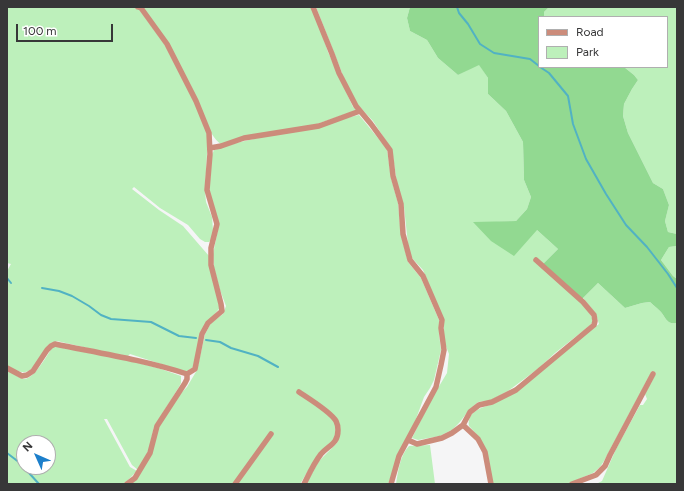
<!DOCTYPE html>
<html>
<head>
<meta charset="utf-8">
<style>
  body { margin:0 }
  #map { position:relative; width:684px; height:491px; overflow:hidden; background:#f5f5f6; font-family:Figtree,sans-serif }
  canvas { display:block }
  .frame { position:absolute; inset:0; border:8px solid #373738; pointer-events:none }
  .legend { position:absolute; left:538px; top:16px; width:130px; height:52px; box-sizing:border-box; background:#fff; border:1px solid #afafaf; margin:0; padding:5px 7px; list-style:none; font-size:12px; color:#373738 }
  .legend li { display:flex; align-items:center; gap:8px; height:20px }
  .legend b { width:20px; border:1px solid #afafaf }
  .north { position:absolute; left:16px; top:435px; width:40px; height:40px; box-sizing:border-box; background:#fff; border:1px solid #afafaf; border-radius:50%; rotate:315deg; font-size:11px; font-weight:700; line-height:16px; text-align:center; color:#373738 }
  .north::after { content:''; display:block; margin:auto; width:14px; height:18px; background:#1c7fcb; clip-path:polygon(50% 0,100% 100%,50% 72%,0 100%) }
  .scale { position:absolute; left:16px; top:24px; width:97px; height:18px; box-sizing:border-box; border:2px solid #373738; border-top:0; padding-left:5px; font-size:12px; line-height:14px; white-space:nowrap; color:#373738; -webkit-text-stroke:3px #fff; paint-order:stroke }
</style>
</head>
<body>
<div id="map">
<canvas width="684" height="491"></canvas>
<div class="frame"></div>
<ul class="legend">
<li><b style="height:5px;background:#cc8c7b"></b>Road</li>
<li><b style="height:11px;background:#bdf0bb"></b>Park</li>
</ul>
<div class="north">N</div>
<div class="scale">100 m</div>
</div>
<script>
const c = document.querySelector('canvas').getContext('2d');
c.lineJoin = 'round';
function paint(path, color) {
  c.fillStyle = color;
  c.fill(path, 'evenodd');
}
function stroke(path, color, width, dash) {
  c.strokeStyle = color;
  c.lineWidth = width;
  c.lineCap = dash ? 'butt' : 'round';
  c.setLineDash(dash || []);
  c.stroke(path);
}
const green = new Path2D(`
  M7 7H135L139 9 165 45 194 101 208 134 205 191 206 202 212 217 213 230 212 239 209 242H205L200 239 188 225 160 208 134 187 132 189 159 210 183 226 209 256 219 301V309L203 328 193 367 186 372 130 354 127 357 57 341C56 342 51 343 51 343 47 345 45 350 43 353 31 371 28 379 7 365V271L11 264 7 263Z
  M142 7H311L318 22 328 52 353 107 357 110 317 124 221 144C208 136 200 105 192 91 176 63 158 35 142 7Z
  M316 7H410L407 18 410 31 427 40 438 58 458 75 479 64 488 78V94L506 111 523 142 524 180 531 197 527 209 516 221 474 223 537 230 558 249 540 267C553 278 592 306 593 322L588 327 555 353 539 368 508 391 489 401 478 402 470 409 459 423 452 430 440 436 418 440 412 438 432 398 447 373 449 354 444 341V321L423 270 411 257 408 244 404 207 397 183 392 150 373 121 358 105 349 89 342 73Z
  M549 7H677V234L668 232 665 221 669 205 663 189 653 183 628 133 623 116 624 104 632 89 638 80 634 75 624 67H667V17H544V12Z
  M359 115 387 149 391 178 398 203 401 235 408 262 421 278 439 320V334L441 350 434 380 430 388 424 397 416 419 392 474 388 484H306L319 461 337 443 340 435 335 437 329 445 317 456 300 484H130L135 481 159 426 180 394 187 387 197 370 205 334 211 323 223 314 226 306 220 290 214 268 213 254 219 224 209 192 212 155 214 150 236 143Z
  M677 246V279L673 276 661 260 669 247Z
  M598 283 625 308 642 303 650 302C653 305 657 308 660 311 666 317 666 325 677 323V484H596L602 481 616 449 640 405H643L647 399 645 394 656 373 652 371 604 461 600 467 593 473 567 484H493L479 437 469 426C467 411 481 408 493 404L599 324 596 314 583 298Z
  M53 346 131 361 161 369 181 376V383L179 387 154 427 148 453 138 470 132 465 107 419H104L130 467 137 471 129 479 123 484H7V369C12 372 18 378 24 379 34 379 48 354 53 346ZM24 443H48V467H24Z
  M430 445 435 484H396C398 472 400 455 409 446Z`);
const forest = new Path2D(`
  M410 7H549L544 12V17H539V67H624L634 75 638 80 632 89 624 104 623 116 628 133 653 183 663 189 669 205 665 221 668 232 677 234V246L669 247 661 260 673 276 677 279V323C666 325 666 317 660 311 657 308 653 305 650 302L642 303 625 308 598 283 583 298 581 302 540 267 558 249 537 230 514 256 491 241 473 222 516 221 527 209 531 197 524 180 523 142 506 111 488 94V78L479 65 458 75 438 58 427 40 410 31 407 18Z`);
const stream = new Path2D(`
  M457 7 459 13 468 24 480 44 494 53 530 59 539 66
  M540 67 549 73 568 96 573 124 586 159 606 194 626 225 647 247 668 274 677 288
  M7 278 11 283
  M42 288 59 291 72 296 89 306 101 315 111 319 151 322 179 336 196 338
  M206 340 220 342 231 348 258 356 278 367
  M7 453 20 463 39 484`);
const street = new Path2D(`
  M138 7 141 8 167 44 196 101 209 133 210 154 207 190 217 224 211 248V265L221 304 222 311 208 323 202 334 195 369 187 374
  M313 7 332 54 339 73 356 106 371 124 390 150 393 176 401 204 403 234 410 260 423 276 442 320 441 328 444 350 441 365 436 387 399 456 391 484
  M210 148 221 146 244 138 319 126 360 111
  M7 368 22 376 27 375 33 371 47 350 51 346 55 344C99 353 144 360 187 374
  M299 392C308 398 331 412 336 421 337 423 338 427 338 430 338 444 329 445 321 454 314 463 309 474 304 484
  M463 425 478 439 485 452 491 484
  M408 440 417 444 442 438 452 433 463 425 470 412 479 405 492 402 516 390 594 325 595 321 594 315 583 302 536 260
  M127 484 135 478 150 453 157 426 185 383 187 379V374
  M235 484 271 434
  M572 484 596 475 605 466 610 455 653 374`);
paint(green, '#bdf0bb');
paint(forest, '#92d991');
stroke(stream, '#51b2c3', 2);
stroke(street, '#cc8c7b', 5.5);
</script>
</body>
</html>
